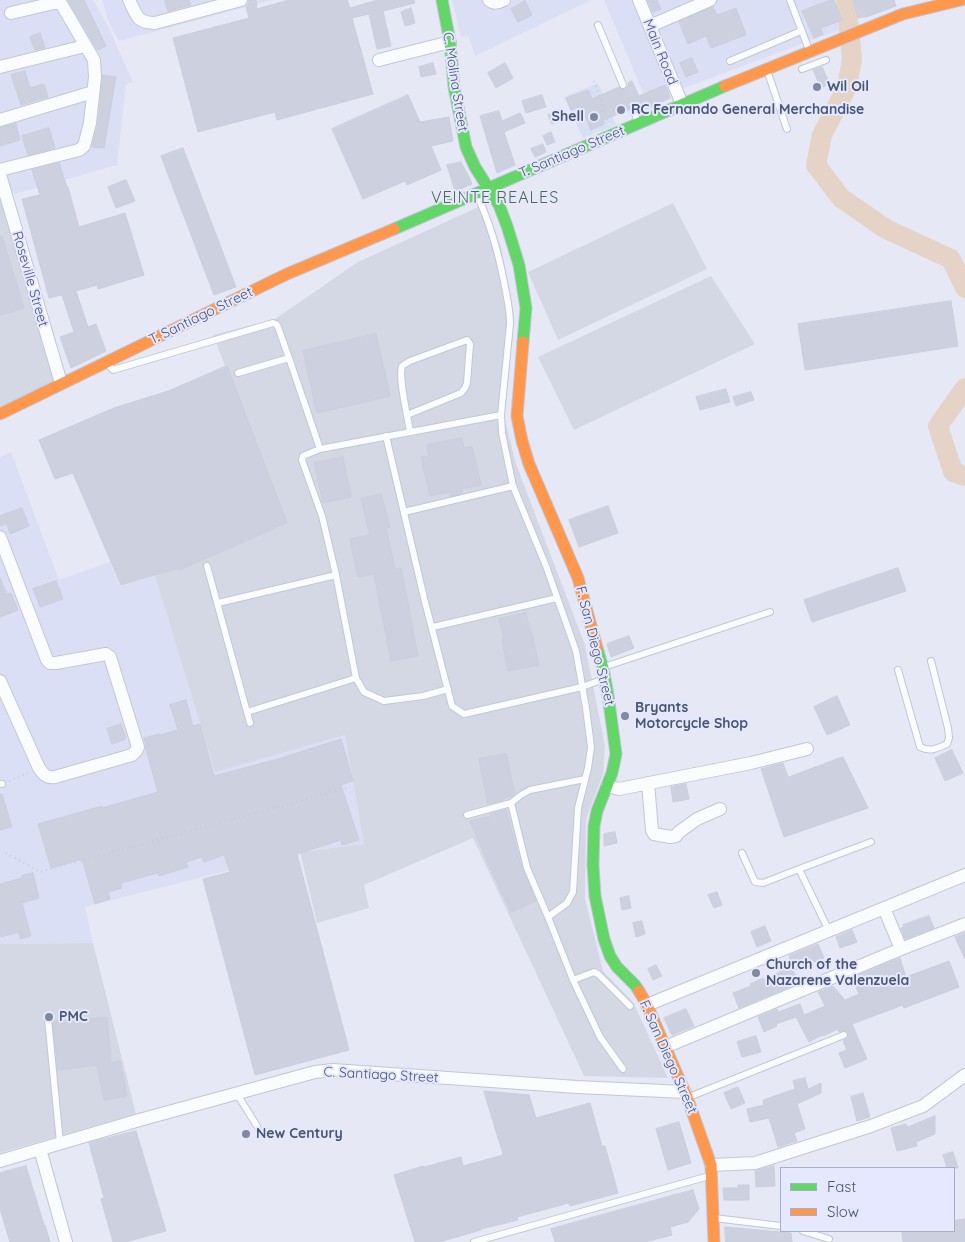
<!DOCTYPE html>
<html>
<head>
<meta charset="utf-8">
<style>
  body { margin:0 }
  #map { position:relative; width:965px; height:1242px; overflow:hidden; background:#e6e8f6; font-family:Quicksand,sans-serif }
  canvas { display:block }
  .legend { position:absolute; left:780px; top:1167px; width:175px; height:65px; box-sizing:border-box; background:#e6e8ff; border:1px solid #a7aec7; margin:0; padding:6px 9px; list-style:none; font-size:15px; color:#485772 }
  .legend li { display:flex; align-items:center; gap:10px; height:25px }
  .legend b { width:25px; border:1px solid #a7aec7 }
</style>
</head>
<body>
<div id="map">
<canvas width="965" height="1242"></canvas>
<ul class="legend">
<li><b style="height:6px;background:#63d668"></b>Fast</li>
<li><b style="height:6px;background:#ff974d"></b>Slow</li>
</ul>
</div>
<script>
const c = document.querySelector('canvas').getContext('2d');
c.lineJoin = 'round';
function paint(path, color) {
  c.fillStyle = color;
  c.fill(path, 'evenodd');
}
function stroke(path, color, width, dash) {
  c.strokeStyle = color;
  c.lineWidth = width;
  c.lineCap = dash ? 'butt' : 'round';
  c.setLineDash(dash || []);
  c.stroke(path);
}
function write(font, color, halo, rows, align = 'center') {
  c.font = font + ' Quicksand,sans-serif';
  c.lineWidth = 4;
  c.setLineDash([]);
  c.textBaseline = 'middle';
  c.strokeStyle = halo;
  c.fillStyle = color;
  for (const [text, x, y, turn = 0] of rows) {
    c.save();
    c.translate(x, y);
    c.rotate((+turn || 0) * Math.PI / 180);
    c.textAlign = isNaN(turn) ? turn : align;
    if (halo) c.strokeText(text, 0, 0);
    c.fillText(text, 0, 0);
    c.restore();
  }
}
const residential = new Path2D(`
  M0 0H93L107 24 133 82 126 85 117 165 0 198Z
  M102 0H272L119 41 109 23Z
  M452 0H591L475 56 468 35 461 37Z
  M604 0H835L839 30 647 102Z
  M11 452 59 580 110 562 120 586 155 576 215 771 345 735 365 844 300 852 85 907 93 943 0 944V457Z`);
const commercial = new Path2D(`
  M598 83 616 125 583 138 564 97Z`);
const industrial = new Path2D(`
  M2 197 54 381 0 408V198Z
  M673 203 707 269 558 340 528 272Z
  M485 204 501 247 514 315 504 416 516 464 585 645 605 746 603 774 586 819 585 899 603 971 633 1002 668 1078 584 1076 473 838 364 885 369 908 317 923 300 852 364 844 345 735 215 772 155 576 287 524 213 335 275 319 358 262Z
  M711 276 755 344 574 430 538 357Z
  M93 943 136 1114 0 1153V944Z`);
const stream = new Path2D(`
  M957 399 965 397`);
const river = new Path2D(`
  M846 0 852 59 847 87 822 135 816 165 841 198 886 229 951 259 965 288
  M965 388 938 426 953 472 965 476`);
const building = new Path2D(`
  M68 0H84L106 46 98 50Z
  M165 0H189L191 5 168 11Z
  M249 0H256L257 9 289 0H347L350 8 378 0H414L415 3 383 11 391 46 377 49 369 14 352 18 373 94 277 120 275 112 198 132 173 38 249 18 246 7 249 3Z
  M648 0H657L661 9 653 12Z
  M831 0H834L842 20 821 28 823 34 814 38 802 11Z
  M854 0H894L896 6 869 16 858 18Z
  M525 1 532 15 518 22 511 9Z
  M713 7 717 15 736 8 746 35 711 48 706 36 688 44 679 22Z
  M411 8 415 23 405 26 401 12Z
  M40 33 45 48 35 50 30 37Z
  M692 58 698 72 686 77 680 63Z
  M433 63 436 74 421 77 419 67Z
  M505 63 513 78 496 88 488 73Z
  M822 67 830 84 821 88 813 70Z
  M25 71 30 88 44 84 48 97 21 105 11 75Z
  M103 75 116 77 104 148 92 147 98 124Z
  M632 81 639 96 665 85 670 98 646 109 644 104 638 106 636 103 631 102 628 105 629 110 603 120 604 124 591 130 581 106 571 110 566 98 588 90 592 99 619 87 622 90 625 89 628 86V83Z
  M408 95 420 122 449 117 453 141 431 146 441 170 407 185 405 181 363 199 332 129Z
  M542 95 546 107 526 113 522 101Z
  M563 109 567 117 552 124 548 115Z
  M499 111 502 121 520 113 525 123 504 132 515 165 497 173 480 116Z
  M16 124 20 140 0 146V128Z
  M49 128 55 148 28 155 22 136Z
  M551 132 555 142 547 145 543 136Z
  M543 144 546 152 535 157 531 149Z
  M183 148 236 287 214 295 161 156Z
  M461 162 470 179 472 184 455 191 447 165Z
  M59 163 67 187H68L79 227 125 213 144 275 98 289 97 285 76 291 88 327 96 324 106 351 71 368 60 337 74 332 62 295 49 298 22 199 40 195 32 170Z
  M126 180 135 201 116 208 108 187Z
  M0 236H2L24 308 0 315Z
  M951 301 958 346 805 370 798 324Z
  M376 334 390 396 317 413 303 351Z
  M227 366 287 523 179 570V568L121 585 73 473 55 479 39 440 114 408 168 391Z
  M726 389 730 402 700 410 696 397Z
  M751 392 754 400 736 406 733 397Z
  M462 438 464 448 472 446 481 485 461 489 462 493 451 496 450 492 430 496 421 457 429 456 427 445Z
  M343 457 351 497 323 503 314 463Z
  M381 494 390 527 386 528 395 569 401 568 418 656 391 661 374 574 358 577 350 539 370 535 361 499Z
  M608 506 618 533 579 547 569 520Z
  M22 508 29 526 10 534 7 524 0 526V516Z
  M898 568 906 591 812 622 804 600Z
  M0 578 7 594 11 593 18 610 0 617Z
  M56 581 63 599 40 607 33 589Z
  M526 613 531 634H532L539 665 508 671 502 639H504L499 619Z
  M629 636 634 648 611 657 607 644Z
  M837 696 850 725 827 735 814 707Z
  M186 700 193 726 200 724 214 776 278 759 341 739 353 781 341 785 359 840 342 845 341 840 297 854 349 1050 255 1075 203 879 230 872 224 855 204 862 202 857 186 862 188 867 159 876 158 873 121 883 122 888 108 892 110 899 95 904 82 859 51 868 38 824 102 806V808L158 792 146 749V745L144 738 159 734 160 735 178 730 170 705Z
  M121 724 126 739 112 744 107 729Z
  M952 750 963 773 945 781 935 758Z
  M506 754 515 794 512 796 503 798V800L488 804 479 759Z
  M843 757 868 808 784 837 761 769 783 763 788 777Z
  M686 784 689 799 673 802 671 787Z
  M0 794H2L12 827 0 830Z
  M506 810 522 869 536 901 511 912 492 872 470 821 491 816 490 814Z
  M615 832 617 843 604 846V834Z
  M33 873 39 898 22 903 31 936 20 939 19 932 1 937 0 931V884L22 878V876Z
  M717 892 722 905 714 908 708 895Z
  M629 896 631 908 622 910 620 898Z
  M929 916 934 928 905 939 901 928 904 927 903 925Z
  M642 921 645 934 636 937 633 923Z
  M765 926 771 941 757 947 751 932Z
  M852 930 857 942 840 948 836 937Z
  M965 933V959L955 937Z
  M818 944 824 958 794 970 789 956Z
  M900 958 906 977 949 961 959 987 904 1008 903 1005 852 1024 867 1059 845 1068 839 1053 847 1050 843 1041 848 1038 849 1034 847 1031 844 1030 839 1032 838 1029 823 1036 822 1035 809 1042 796 1017 776 1024 777 1026 764 1032 758 1017 777 1009 778 1012 800 1004 804 1015 825 1006 818 992 833 986 845 1000 859 994 852 978Z
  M656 965 662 976 653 980 648 969Z
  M791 966 799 983 739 1008 733 993 751 986 750 984 763 978 764 980Z
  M686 1009 694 1026 672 1035 664 1018Z
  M107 1018 111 1063 120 1061 127 1096 104 1100 97 1065 58 1070 53 1022Z
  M756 1036 761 1052 742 1057 737 1042Z
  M805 1078 808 1089 821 1083V1093L797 1104 805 1129 794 1133 797 1141 778 1147 769 1118 750 1122 747 1109 764 1105 763 1100 795 1089 793 1081Z
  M738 1087 745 1103 731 1109 724 1093Z
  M484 1091 529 1095 536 1118 590 1103 602 1146H605L618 1193 570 1206 569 1203 517 1217 518 1220 481 1229V1230L439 1242H415L394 1175 423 1166 424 1167 461 1157 463 1166 503 1155Z
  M863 1093 870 1117 857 1121 851 1097Z
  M935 1116V1134L916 1142 917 1146 897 1151 891 1128 906 1124 907 1127Z
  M679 1122 691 1163 668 1170 656 1129Z
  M136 1131 166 1231 125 1242H113L101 1199 104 1198 89 1143Z
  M953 1152 958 1168H947L943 1155Z
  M26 1166 44 1225H45L50 1242H10L0 1209V1173Z
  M774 1166 775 1186 756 1187 755 1171Z
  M738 1185H749V1200H724L723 1188H738Z
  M693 1190 699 1209 688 1222 670 1227 672 1235 645 1242H555L551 1229Z
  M965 1219V1242H903L902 1232 907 1231H954V1221Z
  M725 1227 791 1233 792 1242H726Z`);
const path = new Path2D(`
  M594 81 608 121
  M9 781 28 773
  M6 853 40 872 350 787`);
const lane = new Path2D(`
  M790 0 809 50
  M598 25 623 85
  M730 61 801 31
  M802 69 826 60
  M767 70 787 129
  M633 107 638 123
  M477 195C490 223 498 251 504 282 507 296 510 310 510 324L501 415 502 433 513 486 546 566 576 651 586 708 591 747 588 768 578 808 573 892 567 903 548 917
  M106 363 113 370 273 323 276 324 278 327 289 358
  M238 373 289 358 320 449 303 456 302 460 322 516 336 575 356 678 364 692 384 701 423 696 448 689
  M407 415 461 393 465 388 467 383 470 344 467 340 410 361 402 366C398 379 408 417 410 432
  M386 436 424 598 452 706 464 714 582 687 604 679
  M320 449 501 415
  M404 512 513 486
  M207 566 250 723
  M218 603 336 575
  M433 627 557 598
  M604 667 770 612
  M898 670 920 747C931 752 935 749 947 744L949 738 948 728 931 661
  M247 712 356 678
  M0 784H2
  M511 803 527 868 548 917 573 980 594 972 598 974 630 1006
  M467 815 511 803 521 795 530 790 585 779
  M742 853 755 882 763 883 799 869 829 931
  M799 869 871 842
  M573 980 600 1037 623 1069
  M48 1019 60 1143
  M237 1094 257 1126
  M689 1097 844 1035
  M714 1218 781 1226
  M803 1231 829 1239
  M474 1242 709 1176`);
const street = new Path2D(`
  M129 0C137 15 136 23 155 23L241 0
  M489 0C494 4 498 3 504 0
  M639 0 682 104
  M650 26 710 0
  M379 60 450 42
  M0 67 85 46
  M0 120 93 92
  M0 170 79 150 84 146 90 123 95 77 94 60 62 5 58 3H54L11 13
  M0 175 61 383
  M0 537 47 660 50 663H56L106 654 110 657 138 747 136 751 132 755 55 777C46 778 44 775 39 768L0 681
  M648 783 652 830 654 834 670 837 676 836 679 832 697 819 720 809
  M607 786 619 789 751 763 807 749
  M884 908 901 949
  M647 1005 965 875
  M665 1047 901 949 965 924
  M40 1149 66 1242
  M0 1161 143 1119 315 1072 333 1070 577 1087 685 1092
  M711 1165 755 1163 871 1126 923 1106 965 1075`);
const fast = new Path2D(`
  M442 0 450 42 454 87 466 147 475 167 499 205 507 226 519 265 526 308 523 342
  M394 229 725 86
  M597 648 603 668 608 695 616 754 612 773 597 811 594 826 593 865 595 896 604 939 610 956 617 967 635 985 639 991`);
const slow = new Path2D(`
  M725 86 903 14 961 0
  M523 342 517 416 522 441 529 464 578 578 597 648
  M0 414 287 274 394 229
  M639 991 647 1005 687 1097 711 1165 714 1242`);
const markers = [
  [817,87,5,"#7f8aa0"],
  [621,110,5,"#7f8aa0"],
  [594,117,5,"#7f8aa0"],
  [625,716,5,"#7f8aa0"],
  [756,973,5,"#7f8aa0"],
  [49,1017,5,"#7f8aa0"],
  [246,1134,5,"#7f8aa0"]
];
const streetNames = [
  ["Main Road",660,52,68],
  ["C. Molina Street",455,82,81],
  ["T. Santiago Street",572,152,-23],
  ["Roseville Street",30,279,74],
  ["T. Santiago Street",201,316,-26],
  ["F. San Diego Street",595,646,76],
  ["F. San Diego Street",668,1057,66],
  ["C. Santiago Street",381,1075,3]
];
const poiNames = [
  ["Wil Oil",827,87],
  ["RC Fernando General Merchandise",631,110],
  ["Shell",584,117,"right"],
  ["Bryants",635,708],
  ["Motorcycle Shop",635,724],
  ["Church of the",766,965],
  ["Nazarene Valenzuela",766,981],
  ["PMC",59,1017],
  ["New Century",256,1134]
];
const quarterNames = [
  ["VEINTE REALES",495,198]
];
paint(residential, '#dbdff5');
paint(commercial, '#d6dff3');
paint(industrial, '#d4d8e5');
stroke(stream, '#e5d3c8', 3);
stroke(river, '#e5d3c8', 20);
paint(building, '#ccd0df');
stroke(building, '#c9cede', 1);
stroke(lane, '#c1c7d4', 8);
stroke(street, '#c1c7d4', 14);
stroke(fast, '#c0c4d3', 13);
stroke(slow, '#c0c4d3', 13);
stroke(path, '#c5cad4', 2, [1, 4]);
stroke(lane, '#fbfcfe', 6);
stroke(street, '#fbfcfe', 12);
stroke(fast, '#63d668', 11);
stroke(slow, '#ff974d', 11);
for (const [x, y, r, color] of markers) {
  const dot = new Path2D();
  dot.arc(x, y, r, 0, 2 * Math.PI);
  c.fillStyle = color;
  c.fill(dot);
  stroke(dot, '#e6e8ff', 2);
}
write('14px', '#485772', '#e6e8ff', streetNames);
write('bold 14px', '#485772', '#e6e8ff', poiNames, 'left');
c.letterSpacing = '1px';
write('16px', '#4c6d4b', '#e6e8ff', quarterNames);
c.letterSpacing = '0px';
</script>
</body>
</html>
